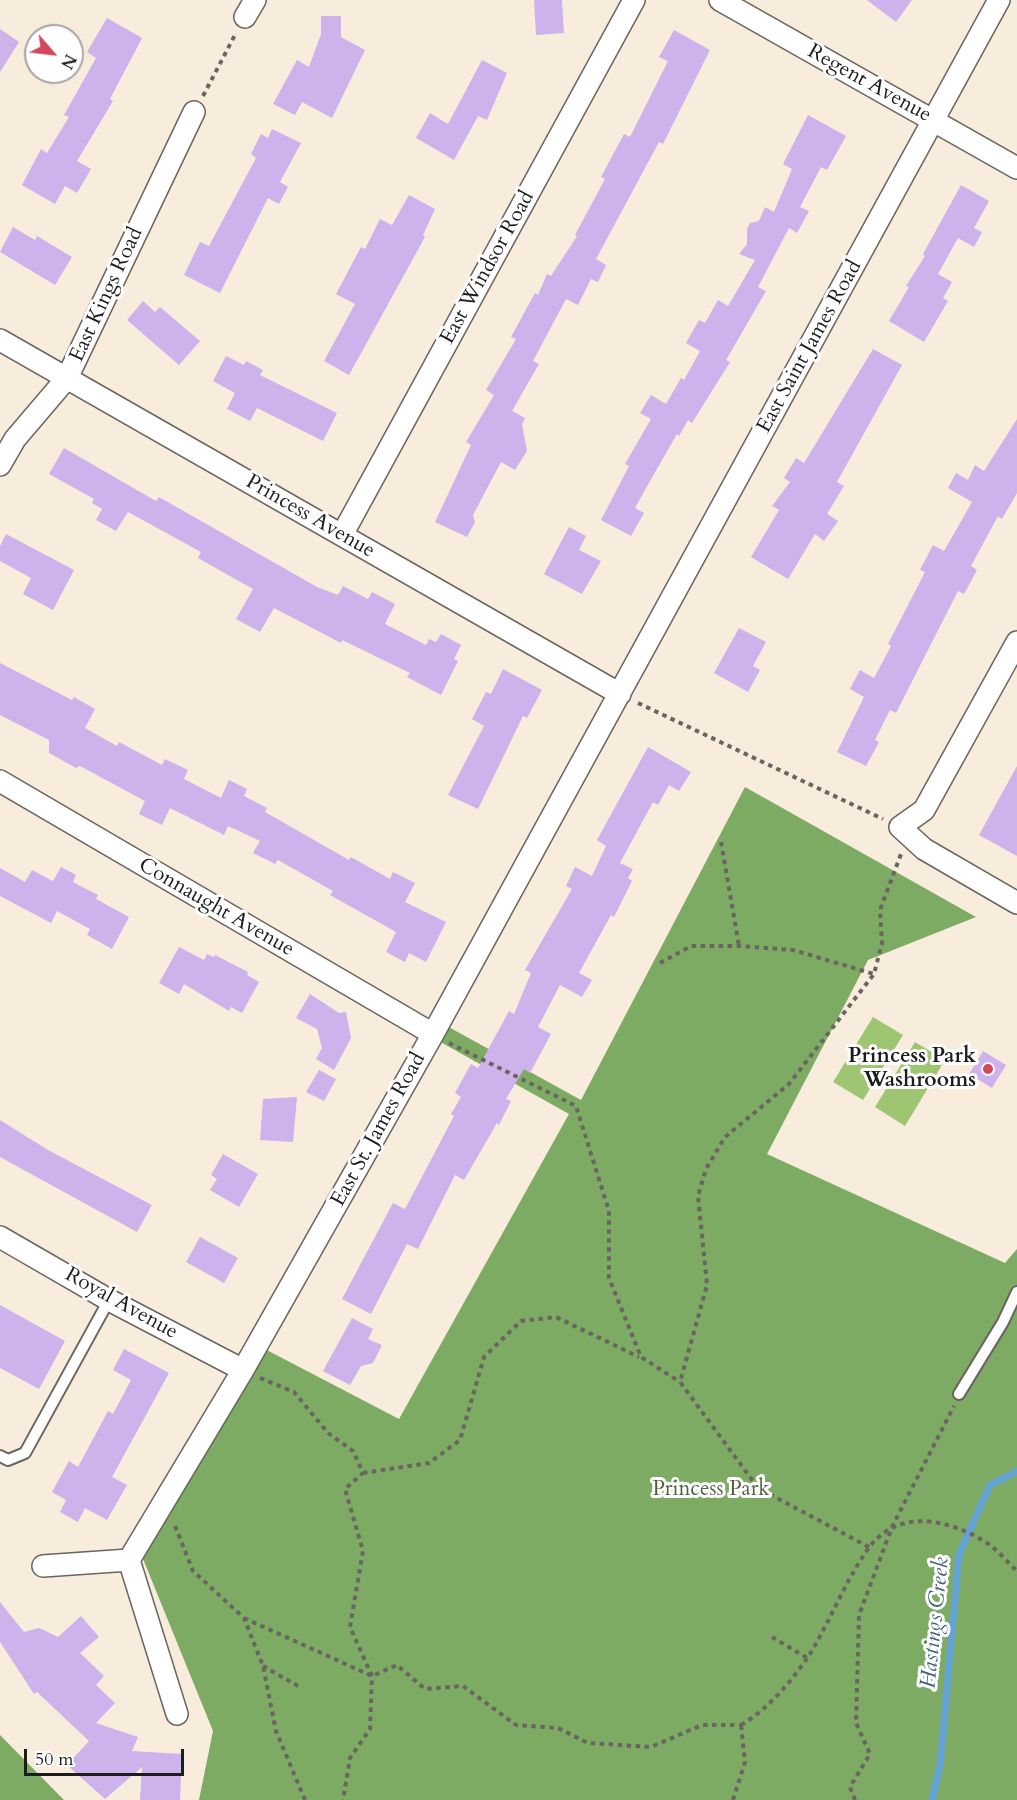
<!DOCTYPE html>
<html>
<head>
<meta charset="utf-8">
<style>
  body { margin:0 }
  #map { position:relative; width:1017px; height:1800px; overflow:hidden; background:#f8ecdc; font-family:Cardo,serif }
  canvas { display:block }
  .north { position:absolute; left:24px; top:24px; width:60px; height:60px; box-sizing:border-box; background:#fff; border:2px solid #a4a4a4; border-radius:50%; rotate:118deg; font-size:16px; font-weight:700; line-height:24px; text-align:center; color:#1c1c1c }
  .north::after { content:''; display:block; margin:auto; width:21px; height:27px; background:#d1495b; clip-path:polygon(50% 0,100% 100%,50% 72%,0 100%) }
  .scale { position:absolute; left:24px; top:1749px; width:160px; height:27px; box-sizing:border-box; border:3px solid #1c1c1c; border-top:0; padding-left:8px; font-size:18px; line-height:21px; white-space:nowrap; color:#1c1c1c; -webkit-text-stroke:4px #fff; paint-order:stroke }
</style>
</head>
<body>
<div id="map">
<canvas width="1017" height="1800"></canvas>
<div class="north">N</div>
<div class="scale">50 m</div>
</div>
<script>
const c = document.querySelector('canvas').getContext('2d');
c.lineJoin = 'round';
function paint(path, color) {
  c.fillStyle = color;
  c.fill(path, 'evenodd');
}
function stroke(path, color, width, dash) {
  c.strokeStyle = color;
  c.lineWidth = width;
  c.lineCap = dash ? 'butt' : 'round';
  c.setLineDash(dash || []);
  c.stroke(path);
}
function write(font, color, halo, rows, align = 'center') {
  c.font = font + ' Cardo,serif';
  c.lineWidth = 6;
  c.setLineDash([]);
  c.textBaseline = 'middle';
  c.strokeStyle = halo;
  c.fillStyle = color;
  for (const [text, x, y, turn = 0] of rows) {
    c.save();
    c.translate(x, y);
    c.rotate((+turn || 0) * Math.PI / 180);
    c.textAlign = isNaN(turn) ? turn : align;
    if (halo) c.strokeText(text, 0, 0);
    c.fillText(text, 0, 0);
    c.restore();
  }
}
const green = new Path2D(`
  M873 1017 903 1035 863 1100 833 1082Z
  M915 1042 945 1060 905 1126 875 1107Z`);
const forest = new Path2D(`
  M745 787 976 917 868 960 767 1154 1005 1263 1017 1249V1800H199L213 1731 141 1554 261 1347 399 1419 569 1114 428 1035 436 1020 581 1100Z
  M0 1735 64 1800H0Z`);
const stream = new Path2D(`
  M932 1800 940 1765 959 1554 990 1485 1017 1471`);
const building = new Path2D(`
  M534 0H562L564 33 536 35Z
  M867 0H912L896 22Z
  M321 16H341V37L365 50 332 118 302 102 295 115 273 104 297 60 309 67 321 34Z
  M107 18 142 38 110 99 113 101 77 161 91 169 77 193 65 186 55 204 22 185 41 149 47 153 69 117 64 115 96 58 87 52Z
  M0 29 19 42 0 72Z
  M674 30 710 50 663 144 659 142 596 259 606 265 598 282 591 279 578 305 566 299 533 361 539 364 512 411 525 418 522 424 527 451 515 470 501 462 473 515 475 522 467 537 435 522 471 445 466 442 494 395 486 390 516 339 511 337 535 293 538 295 547 274 551 276 577 236 575 235 605 179 601 177 624 134 630 137 668 61 659 57Z
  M482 60 507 73 487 120 478 116 454 160 416 138 430 113 448 124Z
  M808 115 846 136 827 170 821 167 800 207 809 211 797 233 789 228 758 287 766 291 726 360 730 362 692 423 688 420 679 436 677 434 646 488 635 508 644 513 631 536 601 520 629 466 625 464 651 419 640 413 651 395 666 404 681 378 684 380 700 351 686 343 699 320 705 323 718 300 728 306 755 260 739 254 747 244V229L750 223 759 221 765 207 774 212 792 169 783 164Z
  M272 129 301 143 280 182 288 187 279 204 268 198 220 293 184 275 200 242 209 246 256 158 251 154 261 134 268 138Z
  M961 185 989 201 974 228 982 232 974 247 958 238 938 274 952 282 943 298 948 301 924 342 889 321 909 287 906 286 925 256 923 254Z
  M409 195 435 209 423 235 425 237 349 375 324 361 355 304 336 294 361 247 365 249 380 219 392 225Z
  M13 227 35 240 37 236 72 257 55 285 0 252Z
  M143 301 155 312 160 307 200 341 179 365 127 320Z
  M873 349 902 365 837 482 844 486 827 514 838 521 824 541 815 534 788 579 751 557 779 510 772 506 790 482 784 478 796 458 804 463Z
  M226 356 244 365 246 361 263 370 260 375 337 413 323 441 257 408 250 421 227 409 235 393 213 381Z
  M1017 419V493L1002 519 998 516 971 566 977 570 964 594 958 591 896 713 890 710 875 740 879 742 866 766 837 752 864 697 850 689 860 670 874 678 891 646 888 644 925 572 920 570 933 545 944 551 972 502 948 488 956 473 968 480 975 465 984 471Z
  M64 448 156 501 159 497 317 587 338 595 343 586 368 599 372 592 395 604 385 624 426 645 429 639 436 642 441 634 461 645 454 659 458 661 441 695 407 677 410 673 342 640 341 643 274 608 260 632 236 619 253 589 198 558 201 552 128 512 116 531 96 520 102 509 92 503 94 499 49 474Z
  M569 527 586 536 579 550 601 561 582 594 544 574Z
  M6 534 74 570 53 610 23 594 31 578 0 561V546Z
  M739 628 766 642 753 666 760 670 748 692 714 673Z
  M0 663 72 700 74 697 95 709 85 728 117 746 119 742 162 765 165 759 188 770 184 779 221 798 229 780 247 789 244 796 267 808 265 812 349 860 351 857 390 879 393 872 415 883 405 902 446 922 426 962 409 953 405 962 386 952 396 932 330 895 333 891 278 860 275 864 253 853 260 841 228 826 224 835 170 808 162 825 139 814 145 801 80 766 76 768 49 753V740L0 715Z
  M503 669 542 690 527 718 523 716 478 809 448 795 484 726 472 719 486 692 491 694Z
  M648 747 691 772 679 791 669 785 658 805 653 802 620 863 633 869 628 878 632 881 614 917 611 915 579 973 592 980 582 997 560 985 538 1027 551 1034 530 1073 524 1069 506 1099 511 1101 499 1125 497 1123 464 1180 455 1175 418 1249 407 1244 371 1314 342 1299 393 1203 405 1209 454 1116 451 1114 461 1097 455 1093 471 1064 478 1068 509 1011 514 1014 531 973 525 970 572 889 566 886 575 867 592 876 606 846 597 840Z
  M1017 766V856L979 835Z
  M61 867 76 875 73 882 98 895 96 899 129 917 112 949 87 935 90 929 57 911 51 923 0 896V868L25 882 32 870 53 881Z
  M179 947 204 960 207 954 214 957 215 955 248 972 247 975 259 982 242 1013 231 1007 229 1011 184 984 179 994 159 983Z
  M310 994 339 1013 346 1012 351 1038 334 1070 316 1059 322 1048 317 1029 296 1018Z
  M983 1051 1006 1065 992 1088 969 1074Z
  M319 1070 336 1079 324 1101 306 1092Z
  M297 1097 293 1142 260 1140 263 1099Z
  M0 1120 48 1150 152 1205 137 1232 0 1157Z
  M223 1154 258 1174 239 1207 210 1190 217 1179 211 1175Z
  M200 1237 238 1258 224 1283 186 1262Z
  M0 1305 65 1341 39 1389 0 1368Z
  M352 1318 373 1329 368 1339 382 1345 373 1363 361 1366 350 1385 323 1371Z
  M124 1349 169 1373 112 1477 127 1485 107 1520 85 1508 78 1522 60 1512 66 1500 52 1492 69 1461 78 1467 108 1411 113 1414 131 1380 113 1370Z
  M0 1602 24 1632 39 1628 58 1637 81 1616 99 1637 80 1653 104 1676 96 1685 115 1703 96 1723 138 1737 132 1751 182 1754 180 1800H140L142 1767 105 1799 67 1765 89 1741 37 1692 34 1694 0 1642Z`);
const path = new Path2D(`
  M203 96 236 33
  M638 703 883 819
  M721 842 739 946
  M660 963 691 946H739L793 950 874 974
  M449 1043 576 1106 609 1211V1278L641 1357 680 1382
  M260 1378 294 1392 328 1433 353 1451 363 1473 345 1489 363 1551 350 1627 372 1676 370 1729 350 1758 343 1800
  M363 1473 429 1463 460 1440 484 1357 521 1321 556 1317 639 1357
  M175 1526 193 1571 244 1618 263 1666 276 1731 305 1800
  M869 1547 758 1488 680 1382 707 1285 698 1196 706 1169 725 1137 789 1084 874 974 882 943 880 910 901 854
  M244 1618 372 1676 397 1665 425 1689 463 1686 516 1725 558 1728 588 1743 651 1747 702 1725H741
  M772 1637 807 1658
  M263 1666 298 1686
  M741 1725C767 1710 791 1682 808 1657 830 1622 844 1583 868 1549 898 1507 949 1519 987 1543 998 1550 1007 1562 1017 1571
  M733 1800 745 1762 741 1725
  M855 1800 850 1787 870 1754 856 1723 859 1615 892 1527 954 1406`);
const service = new Path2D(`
  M959 1394 1003 1322 1017 1292
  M0 1456 8 1460 25 1453 109 1300`);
const minor = new Path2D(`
  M720 0 1017 168
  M245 17 255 0
  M0 340 620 694
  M0 465 15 439 67 378 194 112
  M342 535 634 0
  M1017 642 924 810 900 827 924 849 1017 903
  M0 781 433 1034
  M0 1237 109 1300 243 1370
  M43 1566 129 1560
  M177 1714 129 1560 243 1370 433 1034 999 0`);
const markers = [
  [988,1069,6,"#d1495b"]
];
const streetNames = [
  ["Regent Avenue",869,84,29],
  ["East Windsor Road",488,268,-61],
  ["East Kings Road",107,295,-65],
  ["East Saint James Road",810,347,-61],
  ["Princess Avenue",310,517,30],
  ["Connaught Avenue",216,908,30],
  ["East St. James Road",379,1130,-61],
  ["Royal Avenue",121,1304,29]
];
const poiNames = [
  ["Princess Park",976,1057],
  ["Washrooms",976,1081]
];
const parkNames = [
  ["Princess Park",711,1490]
];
const waterNames = [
  ["Hastings Creek",936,1623,-84]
];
paint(green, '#9ec672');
paint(forest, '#7eab64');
stroke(stream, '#63a2d5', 7);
paint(building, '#cdb2ec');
stroke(service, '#69655f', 14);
stroke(minor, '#69655f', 24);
stroke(path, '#69655f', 4, [4.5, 4.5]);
stroke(service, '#fff', 10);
stroke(minor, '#fff', 21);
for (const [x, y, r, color] of markers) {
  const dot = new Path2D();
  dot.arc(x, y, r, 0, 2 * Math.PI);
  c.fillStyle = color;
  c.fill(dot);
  stroke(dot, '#fff', 2);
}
write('21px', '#1c1c1c', '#fff', streetNames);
write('bold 21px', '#1c1c1c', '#fff', poiNames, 'right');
write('21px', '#50603e', '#fff', parkNames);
write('italic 22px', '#405f78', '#fff', waterNames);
</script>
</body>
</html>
